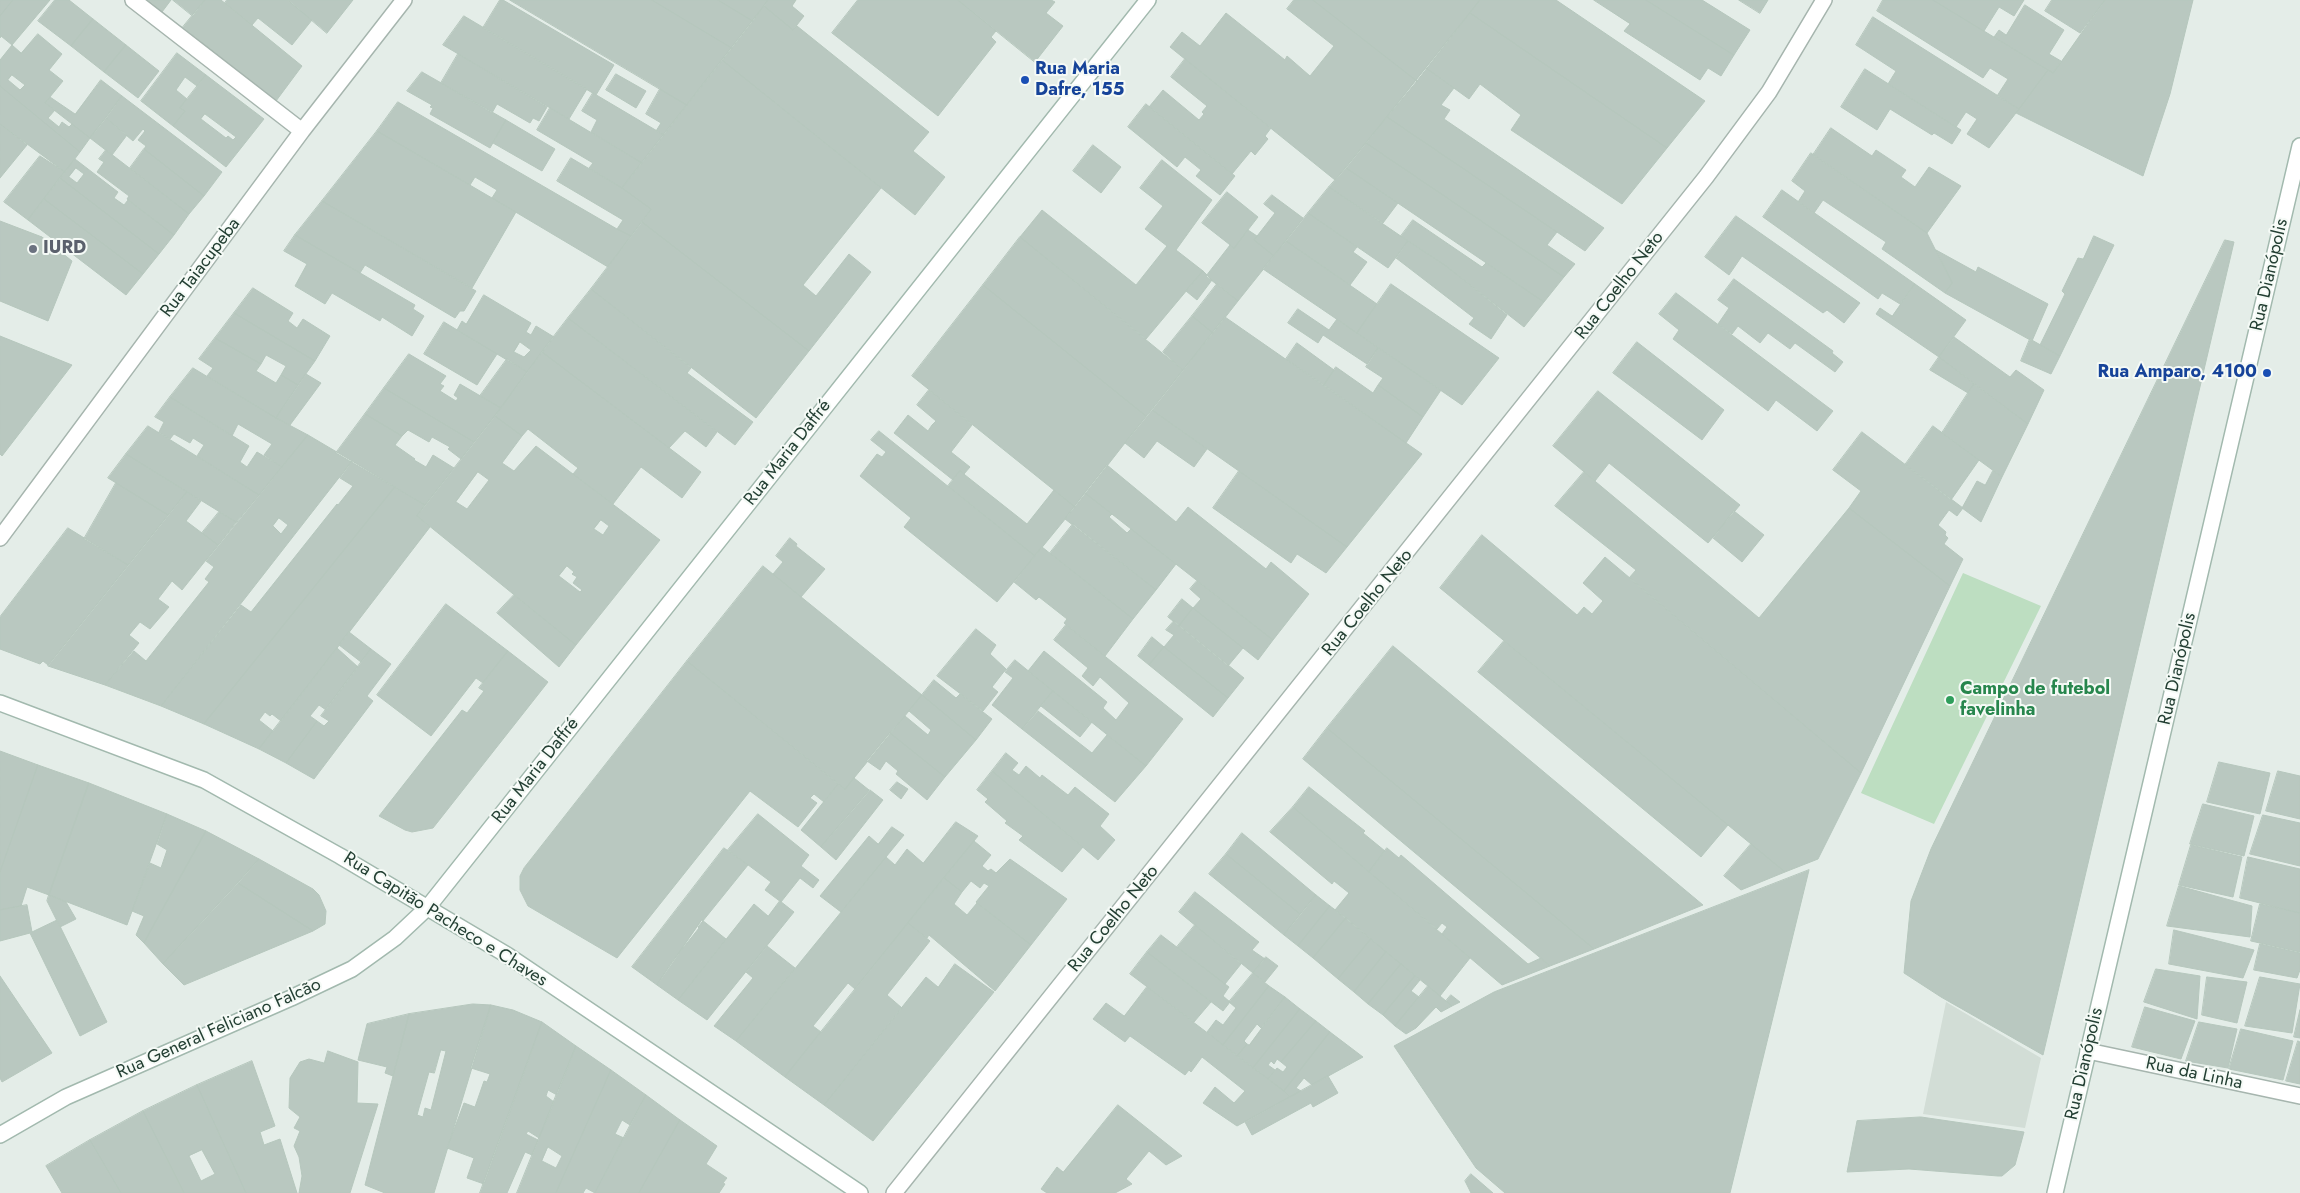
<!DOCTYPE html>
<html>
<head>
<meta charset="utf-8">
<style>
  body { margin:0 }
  canvas { display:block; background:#e4ede8 }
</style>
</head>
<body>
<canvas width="2300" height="1193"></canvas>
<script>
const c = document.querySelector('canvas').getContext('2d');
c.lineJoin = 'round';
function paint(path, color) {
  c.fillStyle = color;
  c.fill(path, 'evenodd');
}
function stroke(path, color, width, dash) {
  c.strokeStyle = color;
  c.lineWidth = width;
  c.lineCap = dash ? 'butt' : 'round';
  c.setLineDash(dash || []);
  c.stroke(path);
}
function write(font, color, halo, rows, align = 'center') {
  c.font = font + ' Jost,sans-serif';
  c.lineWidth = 4;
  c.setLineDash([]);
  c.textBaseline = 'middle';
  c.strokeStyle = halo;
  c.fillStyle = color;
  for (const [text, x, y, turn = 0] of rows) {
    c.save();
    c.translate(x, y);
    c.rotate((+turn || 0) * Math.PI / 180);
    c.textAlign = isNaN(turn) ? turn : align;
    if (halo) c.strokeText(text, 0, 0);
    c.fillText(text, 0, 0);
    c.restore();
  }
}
const built = new Path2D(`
  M1946 1002 2041 1058 2025 1128 1923 1114Z`);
const green = new Path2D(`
  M1963 573 2041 606 1934 824 1861 793Z`);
const building = new Path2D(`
  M0 0H13L0 16Z
  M13 0H50L12 45 1 36 0 38V16Z
  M55 0H69L93 19 71 46 38 21Z
  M148 0H171L162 12Z
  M173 0H205L193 16Z
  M205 0H221L302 66 276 101 183 27Z
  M227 0H287L312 20 292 45 258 18 252 25 225 3Z
  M288 0H353L327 33Z
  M500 0H503L614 65 596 95 483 28Z
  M510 0H652L732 48 687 105Z
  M652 0H718L753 21 732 48Z
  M718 0H768L753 21Z
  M768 0H796L792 6 804 16 793 30 764 6Z
  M858 0H958L996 31 991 37 996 42 938 116 832 33Z
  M958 0H1051L1055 2 1046 13 1063 26 1035 62Z
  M1294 0H1313L1417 81 1335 180 1170 47 1182 32 1200 46 1226 13 1285 60 1287 56 1310 76 1334 46 1287 9Z
  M1313 0H1480L1417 81Z
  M1480 0H1556L1705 101 1667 148 1470 13Z
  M1594 0H1646L1734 55 1721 76 1708 68 1700 80 1624 31 1630 24Z
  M1646 0H1702L1750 30 1734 55Z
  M1739 0H1768L1760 13Z
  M1883 0H1933L2048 70 2019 109 1997 96 2008 79 1990 68 1983 78 1877 11Z
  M1933 0H2024L2014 16 1999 7 1984 31Z
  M2052 0H2105L2080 33 2045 11Z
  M2105 0H2193L2170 94 2143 176 2016 113 2048 70 2053 73Z
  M2025 5 2064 30 2049 54 2061 61 2053 73 1994 37 1999 30 2006 35Z
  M764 6 793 30 797 26 929 132 913 151 945 177 915 215 722 60Z
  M1470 13 1667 148 1622 204 1511 130 1521 115 1480 84 1469 99 1426 68Z
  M464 16 587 89 569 119 443 45Z
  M1873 17 2019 109 1989 148 1967 134 1977 119 1966 112 1956 127 1888 84 1896 71 1856 45Z
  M93 19 126 45 104 72 71 46Z
  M38 34 62 54 49 70 63 81 45 103 55 110 48 118 59 127 62 122 69 127 72 124 90 138 80 152 0 86V60L12 45 21 53ZM12 75 25 85 20 90 8 80Z
  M126 45 159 71 138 98 104 72Z
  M177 53 206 75 197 86 185 77 176 90 187 99 180 108 185 111 173 126 141 101Z
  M458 54 547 107 539 121 533 118 530 123 497 104 492 113 441 83Z
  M1185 59 1271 128 1265 136 1268 139 1255 155 1251 151 1232 174 1149 107 1163 90 1199 120 1204 114 1202 112 1207 106 1171 77Z
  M722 60 881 188 803 285 816 296 849 254 871 272 809 351 642 222 651 209 622 188Z
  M1426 68 1454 88 1441 105 1450 110 1444 119 1604 228 1585 251 1387 117Z
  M1865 69 1961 130 1952 144 1934 133 1932 135 1890 109 1877 130 1841 107Z
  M422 72 506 120 490 148 430 114 433 108 430 107 432 105 407 91Z
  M616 74 646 91 636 108 606 90Z
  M206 75 264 119 226 167 173 126 185 111 180 108ZM205 114 236 137 233 140 228 136 226 138 201 119Z
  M101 80 122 96 90 138 45 103 50 97 75 114Z
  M0 86 80 152 65 172 0 124Z
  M660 89 687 105 664 135 656 131 661 123 646 114Z
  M593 93 664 135 642 163 591 132 597 120 582 111Z
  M122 96 222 172 204 196 144 149 146 146 138 140 145 131 143 129 133 141 106 118Z
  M398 102 617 229 631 236 608 267 492 198 497 190 475 177 470 185 377 131Z
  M1146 104 1235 176 1220 195 1196 176 1201 170 1185 157 1177 167 1128 127Z
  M550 108 642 163 622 188 589 168 593 163 537 130Z
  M1387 117 1557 232 1547 245 1575 264 1564 277 1366 143Z
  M106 118 127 135 112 155 90 138Z
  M506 120 555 149 542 171 493 143Z
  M0 124 27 145 0 178Z
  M1831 128 1872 156 1876 150 1906 170 1901 177 1915 187 1929 167 1961 186 1927 233 1813 155Z
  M377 131 516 212 472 288 322 201Z
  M1366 143 1564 277 1544 302 1346 168Z
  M1093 145 1121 167 1101 193 1073 171Z
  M144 149 204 196 189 214 130 168Z
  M106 150 189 214 174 235 127 199 129 196 97 172 104 162 99 159Z
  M1811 153 1927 233 1952 283 1945 293 1882 249 1886 242 1823 200 1814 213 1798 202 1805 191 1792 181Z
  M40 156 65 172 28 220 4 202Z
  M571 158 622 188 651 209 631 236 617 229 623 220 557 181Z
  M75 159 118 192 114 198 124 205 128 200 174 235 159 254 60 178ZM76 168 84 174 77 183 69 177Z
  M1162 160 1212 200 1176 250 1203 271 1146 339 1020 237 1042 210 1136 285 1167 246 1145 229 1163 206 1140 188Z
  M1346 168 1398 203 1383 223 1329 187Z
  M60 178 159 254 143 274 44 199Z
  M1329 187 1408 241 1388 268 1308 213Z
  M1782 190 1915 284 1900 304 1882 293 1878 299 1763 217Z
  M1227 192 1258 217 1234 248 1202 223Z
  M1272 195 1303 218 1274 256 1254 240 1275 213 1264 204Z
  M44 199 143 274 126 295 28 220Z
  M322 201 476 291 464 311H460L455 318 365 265 360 273 295 235Z
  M1308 213 1357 247 1353 252 1367 262 1350 285 1286 241Z
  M1736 216 1860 303 1844 323 1827 310 1823 313 1742 256 1729 275 1705 257Z
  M1413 220 1482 267 1486 263 1544 302 1524 327 1446 266 1401 236Z
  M0 221 42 237 72 261 48 321 0 301Z
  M642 222 809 351 756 418 591 289Z
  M1248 230 1257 236 1254 240 1274 256 1238 301 1206 276 1230 245 1234 248Z
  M295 235 415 305 413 309 424 316 412 336 382 317 380 321 332 293 325 304 295 286 307 264 284 251Z
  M2094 236 2114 245 2060 356 2040 345 2065 294 2062 291 2078 258 2083 259Z
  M1020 237 1183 370 1146 416 983 285Z
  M2225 240 2234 242 2043 1055 1941 997 1904 973 1911 901 1931 849Z
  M1286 241 1377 304 1357 333 1263 269Z
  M1408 241 1446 266 1507 315 1491 339 1469 324 1474 318 1396 258Z
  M1936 250 1976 272 1978 267 2048 304 2032 341 1945 293 1952 283Z
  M1203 271 1212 280 1197 300 1186 291Z
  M1734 279 1833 351 1832 353 1843 362 1835 372 1795 343 1790 349 1768 333 1760 343 1738 326 1732 334 1718 324 1729 308 1718 300Z
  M1217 284 1238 301 1213 333 1192 316Z
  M1391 284 1499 358 1462 405 1357 333Z
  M1915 284 1966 320 1939 357 1876 314 1880 308 1892 316Z
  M983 285 1146 416 1075 507 912 376Z
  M253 288 293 313 288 321 297 328 303 319 330 336 315 361 234 313Z
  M591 289 691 368 687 373 753 422 735 445 568 318Z
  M1676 293 1833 411 1817 431 1776 400 1768 411 1673 339 1679 330 1659 314Z
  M484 295 531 323 526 332 531 335 536 326 554 337 527 372 457 330 462 321 466 324ZM520 342 531 350 524 357 514 352Z
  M1298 309 1329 330 1337 319 1378 348 1367 364 1323 335 1318 343 1288 323Z
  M234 313 315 361 298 385 281 375 286 366 266 355 261 364 215 338Z
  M1192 316 1213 333 1183 370 1163 352Z
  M1225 317 1422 454 1347 547 1152 410Z
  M568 318 717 432 706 447 685 431 669 448 542 352Z
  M444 322 497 354 477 385 424 354Z
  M0 336 72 365 2 456 0 454Z
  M1954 337 2010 377 2016 370 2044 390 2028 424 1939 357Z
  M215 338 261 364 256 371 276 383 281 375 298 385 276 418 207 376 213 368 199 359Z
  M2030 339 2060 356 2051 374 2021 361Z
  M1637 342 1724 410 1702 440 1613 373Z
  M1297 343 1334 370 1324 385 1286 359Z
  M1378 348 1441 390 1423 417 1378 385 1383 378 1366 367Z
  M542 352 701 472 682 498 641 467 613 504 573 474 578 468 528 429 522 436 495 416Z
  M409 354 446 376 440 384 444 386 440 391 456 401 458 398 454 395 460 384 501 408 474 442 384 388Z
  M1939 357 1974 384 1968 393 1930 370Z
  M507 359 527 372 501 408 480 396Z
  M1336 367 1373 393 1378 385 1423 417 1406 443 1324 385Z
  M193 368 276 418 308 435 282 467 264 455 272 444 238 424 232 436 170 397Z
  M306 374 321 383 290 425 276 418Z
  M1974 384 2028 424 2002 477 1942 433Z
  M384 388 474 442 461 459 448 449 450 447 432 437 429 442 408 430 402 436 365 414Z
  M929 390 972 425 951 452 970 467 964 474 960 471 953 480 894 433 908 415 928 431 932 425 936 421 917 405Z
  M1598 391 1740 505 1708 543 1609 463 1595 481 1553 446Z
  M170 397 249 446 240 462 247 467 257 452 282 467 259 495 197 456 204 445 193 438 190 443 174 434 170 439 159 432 164 422 155 417Z
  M1152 410 1207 449 1194 467 1157 441 1144 458 1125 443Z
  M365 414 402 436 395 445 415 459 414 460 426 467 433 455 454 468 425 505 336 453Z
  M495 416 522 436 502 463 514 471 536 446 660 540 576 645 417 516ZM478 472 489 480 467 509 456 502ZM601 520 609 526 603 535 594 529ZM567 566 574 572 572 574 577 577 573 583 582 590 580 592 559 576Z
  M148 426 259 495 236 522 126 454Z
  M1933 426 1979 460 1951 500 1905 465Z
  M879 431 1035 556 997 602 904 527 911 518 860 476 877 454 882 457 886 452 871 440Z
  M1862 432 1963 508 1957 516 1949 510 1938 525 1946 532 1945 535 1948 538 1944 544 1963 559 1950 586 1849 508 1861 491 1833 470Z
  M308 435 352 461 161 706 105 685 134 651 146 661 209 582 205 579 214 567 206 561ZM279 518 288 525 281 534 273 526Z
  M126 454 187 492 168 515 108 478Z
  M352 461 395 487 204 724 161 706 241 605 251 612 337 504 338 505 353 486 340 478Z
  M1107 465 1176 522 1188 507 1266 569 1271 562 1309 594 1273 640 1085 493Z
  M960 471 1027 524 1054 490 1075 507 1035 556 948 486Z
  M1239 471 1347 547 1326 573 1297 554 1291 563 1213 508Z
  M1993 471 2002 477 1981 522 1962 508 1977 481 1985 485Z
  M1584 472 1759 618 1849 508 1950 586 1861 773 1629 578 1636 570 1555 506Z
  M116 483 168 515 128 565 84 539Z
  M395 487 425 505 417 516 430 527 281 721 272 714 270 716 265 712 259 720 273 731 259 749 204 724Z
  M187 492 201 501 186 521 218 545 182 590 172 581 158 599 169 607 150 629 140 622 129 635 139 643 105 685 48 666Z
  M1085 493 1112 514 1109 517 1127 533 1131 529 1176 564 1156 590 1065 519Z
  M1734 511 1764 535 1742 562 1713 538Z
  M219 512 236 522 218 545 202 533Z
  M1073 524 1156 590 1133 619 1050 553Z
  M68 528 128 565 48 665 43 661 40 664 0 649V617Z
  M1482 535 1577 615 1584 607 1592 614 1603 601 1583 583 1605 557 1861 773 1818 859 1785 872 1440 588Z
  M790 538 797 544 796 546 825 569 801 597 773 574 783 562 776 556Z
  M1042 547 1133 619 1105 656 1064 623 1067 619 1039 597 1036 600 1014 582Z
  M763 566 922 695 845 789 687 661Z
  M1197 581 1273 640 1258 660 1193 608 1201 599 1190 589Z
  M514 595 576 645 559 667 497 613Z
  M1182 599 1193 608 1179 626 1168 617Z
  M446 604 508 651 483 683 476 678 431 736 377 695Z
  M1193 608 1243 648 1228 666 1179 626Z
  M1174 621 1244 678 1228 698 1164 647 1174 635 1166 630Z
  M1066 625 1183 719 1146 766 1028 671 1044 651 1107 702 1103 708 1116 720 1129 703 1100 677 1093 686 1082 676 1088 668 1054 640Z
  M976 629 996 645 990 654 1006 669 992 687 998 692 983 711 937 676Z
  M349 632 371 649 361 662 339 645Z
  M1152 637 1164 647 1149 665 1138 656Z
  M1504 641 1728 825 1701 857 1478 672Z
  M1393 646 1453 696 1703 905 1594 949 1327 728Z
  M1164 647 1228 698 1213 717 1149 665Z
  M337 648 358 667 326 710 319 705 310 716 317 721 286 763 259 749Z
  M371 649 391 664 367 696 373 701 314 779 286 763 317 721 324 726 329 721 321 716Z
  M508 651 548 682 433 828 412 832 405 830 379 816 462 710 467 713 484 691 479 688Z
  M1015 660 1053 691 1022 729 992 705 1013 678 1005 672Z
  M687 661 838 784 824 802 814 794 810 798 817 803 798 827 750 791 617 958 528 906 520 890V876L524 868Z
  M934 680 956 698 960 694 992 719 976 740 922 695Z
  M1053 691 1092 722 1080 737 1041 706Z
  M922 695 976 740 945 777 890 733 905 716 928 735 931 730 909 711Z
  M1038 711 1092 753 1107 735 1146 766 1115 802 1022 729Z
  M1327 728 1594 949 1550 966 1303 759Z
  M890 733 945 777 927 800 896 774 898 771 886 761 880 770 867 761Z
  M0 751 38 765 0 872Z
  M1006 753 1018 763 1012 770 1019 775 1026 766 1040 778 1042 775 1068 795 1075 787 1109 814 1100 826 1115 840 1098 860 992 771Z
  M2219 762 2270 773 2260 814 2207 802Z
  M38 765 89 783 49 895 27 887 21 906 0 910V872Z
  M992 771 1083 847 1062 872 1019 840 1023 836 1005 823 1007 821 985 802 988 799 977 790Z
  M2278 771 2300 776V819L2266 811Z
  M854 778 869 790 821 847 801 830 838 784 845 789Z
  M897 782 908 789 901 799 890 790Z
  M89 783 167 814 127 925 49 895Z
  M1309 787 1365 831 1363 833 1385 851 1369 872 1293 807Z
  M870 790 883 800 836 860 821 847Z
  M2203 804 2254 816 2244 856 2190 844Z
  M1293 807 1470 958 1440 996 1335 910 1349 893 1334 881 1332 884 1270 832Z
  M167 814 206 831 144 943 136 935 144 916 132 911 150 863 161 868 167 850 157 844Z
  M758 814 809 855 801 866 819 880 813 888 800 878 781 902 765 890 771 882 728 850Z
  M2263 815 2300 823V866L2250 854Z
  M956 822 978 836 855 989 848 983 813 1026 821 1032 785 1077 736 1041 886 857 895 865 907 849 923 863Z
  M892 827 904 835 841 912 820 896 869 836 878 844Z
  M206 831 259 859 163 964 144 943Z
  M1242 833 1316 895 1300 914 1226 854Z
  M974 841 991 855 982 866 988 871 991 869 996 873 1010 859 1067 899 1031 945 976 902 989 886 984 883 980 888 971 881 962 892 944 878Z
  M1751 844 1785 872 1741 890 1724 876Z
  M2191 845 2242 857 2233 897 2179 885Z
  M724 848 748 865 698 927 699 928 671 963 657 985 632 967Z
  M1387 848 1399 858 1401 855 1528 964 1541 958 1550 966 1502 985 1442 934 1447 927 1442 923 1437 929 1369 872Z
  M1226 854 1300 914 1284 935 1209 874Z
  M2248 857 2300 869V913L2240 898Z
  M259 859 313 889 319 895 326 911 325 924 313 931 238 883Z
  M1809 870 1730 1193H1505L1476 1168 1394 1046 1494 992Z
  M944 878 962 892 954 904 967 915 977 903 1031 945 995 991 929 935 927 938 908 923Z
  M238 883 313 931 184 985 163 964Z
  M2179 886 2252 906 2250 937 2167 926Z
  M1195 892 1259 942 1252 950 1265 959 1253 973 1179 912Z
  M49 895 66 902 76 919 60 927 47 901Z
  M1316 895 1330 906 1298 946 1284 935Z
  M780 901 794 912 707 1020 678 1000 754 904 768 916Z
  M2260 904 2300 913V952L2251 941Z
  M27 905 32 932 57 920 107 1022 80 1036 30 933 0 941V910Z
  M1330 906 1346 918 1313 958 1298 946Z
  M1346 918 1371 939 1338 979 1313 958Z
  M702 920 726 939 678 1000 657 985Z
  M908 923 930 941 887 995 902 1008 824 1105 785 1077Z
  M1195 925 1241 964 1225 984 1177 947Z
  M2174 930 2254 950 2243 978 2169 964Z
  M1161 935 1229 987 1223 996 1230 1002 1223 1011 1147 952Z
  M1371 939 1386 952 1354 992 1338 979Z
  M2260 944 2300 953V970L2297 978 2254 970Z
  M767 946 795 968 736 1041 714 1026 753 978 746 972Z
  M1147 952 1211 1002 1194 1022 1130 974Z
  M1386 952 1401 964 1368 1004 1354 992Z
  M1266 957 1278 966 1265 982 1253 973Z
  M955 964 994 992 873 1141 824 1105 926 977 938 987Z
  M1401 964 1415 976 1383 1015 1368 1004Z
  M2156 969 2200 976 2197 1019 2144 1002Z
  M1253 973 1269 986 1223 1045 1207 1032 1216 1020 1223 1025 1236 1008 1229 1002Z
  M0 976 52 1053 2 1082 0 1078Z
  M1415 976 1420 980 1411 991 1419 997 1395 1026 1383 1015Z
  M2207 977 2247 982 2237 1023 2202 1015Z
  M2260 977 2300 984 2292 1033 2245 1026Z
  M1269 986 1285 997 1261 1028 1257 1024 1244 1041 1247 1044 1237 1056 1223 1045Z
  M1428 986 1452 1006 1441 1012 1436 1007 1416 1028 1406 1034 1395 1026Z
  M1147 987 1284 1091 1290 1097 1237 1126 1203 1103 1215 1087 1234 1103 1245 1091 1202 1057 1191 1072 1189 1070 1185 1075 1130 1036 1125 1042 1093 1019 1106 1003 1124 1016Z
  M1451 995 1460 1002 1452 1006 1446 1001Z
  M1285 997 1300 1009 1253 1068 1237 1056 1247 1044 1249 1045Z
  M473 1004 491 1005 434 1193H385L365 1185 409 1014ZM441 1050 446 1051 431 1110 425 1108 423 1117 417 1115 429 1072 434 1073Z
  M491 1005 513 1010 542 1022 484 1184 467 1178 474 1158 447 1148 464 1103 475 1107 484 1081 487 1082 490 1074 471 1068Z
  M2145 1007 2195 1021 2181 1059 2132 1047Z
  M1300 1009 1316 1021 1281 1062 1277 1059 1274 1064 1271 1061 1268 1065 1275 1070 1268 1079 1253 1068Z
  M2300 1010V1038L2294 1037Z
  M409 1014 393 1076 385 1073 387 1067 358 1060 367 1024Z
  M1316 1021 1330 1032 1284 1091 1268 1079 1277 1068 1283 1072 1287 1067 1281 1062Z
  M542 1022 576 1046 557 1095 548 1090 546 1096 554 1102 539 1138 528 1131 526 1134 538 1140 532 1155 525 1152 507 1193H480Z
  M2199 1022 2237 1029 2228 1068 2186 1061Z
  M2241 1029 2293 1041 2283 1080 2229 1069Z
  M1330 1032 1363 1057 1312 1085 1304 1078 1296 1088 1301 1091 1290 1097 1284 1091Z
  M2298 1041 2300 1042V1084L2286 1081Z
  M576 1046 611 1070 556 1193H517ZM548 1147 562 1156 556 1168 542 1161Z
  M328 1051 358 1062 357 1103 378 1104 350 1193H299L302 1176 299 1157 294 1146 300 1131 294 1128 300 1117 289 1108 290 1078 300 1062 309 1059 324 1063Z
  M252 1061 275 1126 260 1132 264 1145 280 1139 297 1193H246L197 1085Z
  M611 1070 646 1095 630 1125 622 1120 615 1134 624 1138 595 1193 586 1188 583 1193H556Z
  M1328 1076 1338 1093 1313 1107 1311 1103 1252 1135 1245 1122Z
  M197 1085 246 1193H184L143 1111ZM202 1150 215 1174 201 1181 189 1156Z
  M646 1095 680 1120 639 1193H595Z
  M1118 1105 1182 1156 1166 1165 1149 1151 1126 1179 1132 1184 1115 1193H1047L1041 1189 1057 1167 1063 1172Z
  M143 1111 184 1193H121L90 1140Z
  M1921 1117 2024 1132 2015 1165 2002 1176H1998L1909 1169 1847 1172 1857 1121Z
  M680 1120 717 1146 706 1164 727 1178 723 1183 725 1184 719 1193H639Z
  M90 1140 121 1193H62L46 1166Z
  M1471 1174 1493 1193H1471L1465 1181Z`);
const lane = new Path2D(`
  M2088 1051 2300 1096`);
const street = new Path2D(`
  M133 0 302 131
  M0 538 302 131 404 0
  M894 1193 1706 177 1769 92 1824 0`);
const secondary = new Path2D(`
  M0 703 204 780 340 856 507 955 860 1193
  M0 1135 66 1097 291 998 352 969 395 938 428 907 1148 0
  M2055 1193 2300 146`);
const markers = [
  [1025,80,5,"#1a4fb4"],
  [33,249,5,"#6b7280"],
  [2267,373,5,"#1a4fb4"],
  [1950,700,5,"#2e9e5b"]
];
const transitNames = [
  ["Rua Maria",1035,70],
  ["Dafre, 155",1035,91],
  ["Rua Amparo, 4100",2257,373,"right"]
];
const worshipNames = [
  ["IURD",43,249]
];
const streetNames = [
  ["Rua Taiacupeba",201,268,-53],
  ["Rua Dianópolis",2270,275,-77],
  ["Rua Coelho Neto",1620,286,-52],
  ["Rua Maria Daffré",788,453,-52],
  ["Rua Coelho Neto",1368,603,-51],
  ["Rua Dianópolis",2178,669,-77],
  ["Rua Maria Daffré",536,771,-52],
  ["Rua Coelho Neto",1114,919,-51],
  ["Rua Capitão Pacheco e Chaves",445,920,32],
  ["Rua General Feliciano Falcão",219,1029,-24],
  ["Rua Dianópolis",2085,1064,-77],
  ["Rua da Linha",2194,1074,12]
];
const leisureNames = [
  ["Campo de futebol",1960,690],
  ["favelinha",1960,711]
];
paint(built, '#d2ddd6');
paint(green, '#bddec1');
paint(building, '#b9c8c0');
stroke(building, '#b6c7bd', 1);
stroke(lane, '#a6b5ae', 18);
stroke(street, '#a6b5ae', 18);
stroke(secondary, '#a2b9ae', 18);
stroke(lane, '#fff', 15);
stroke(street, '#fff', 15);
stroke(secondary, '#fff', 15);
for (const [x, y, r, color] of markers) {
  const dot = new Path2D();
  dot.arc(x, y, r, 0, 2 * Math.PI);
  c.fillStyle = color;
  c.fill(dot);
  stroke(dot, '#f5faf6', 2);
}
write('bold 18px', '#164399', '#f5faf6', transitNames, 'left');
write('bold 18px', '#5b616d', '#f5faf6', worshipNames, 'left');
write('18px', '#233f33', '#f5faf6', streetNames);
write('bold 18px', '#27864d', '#f5faf6', leisureNames, 'left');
</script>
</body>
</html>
